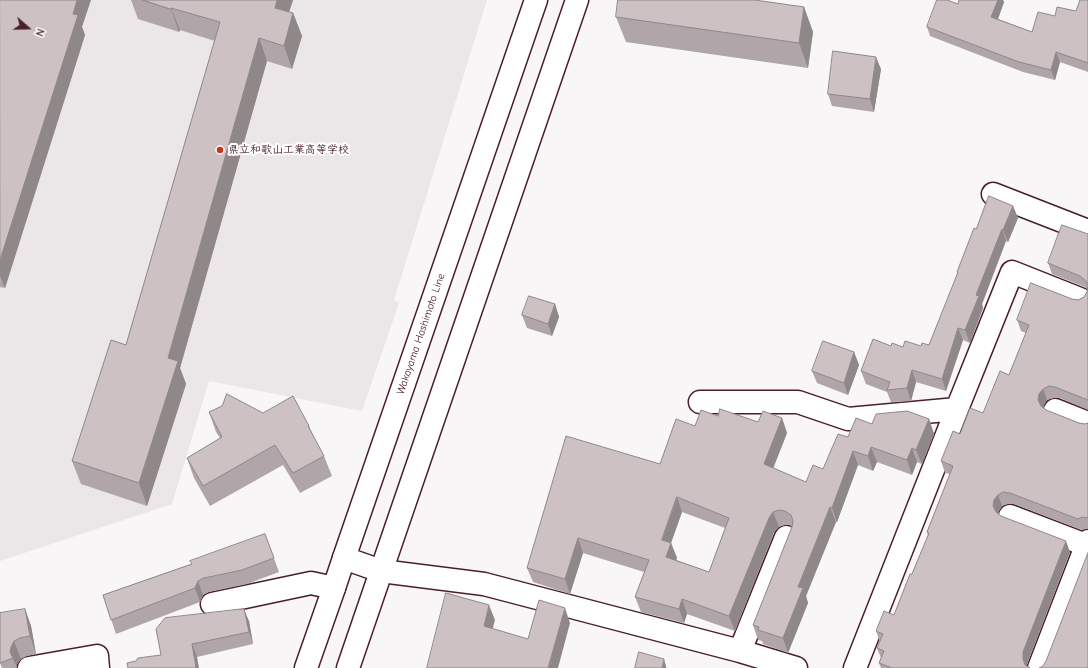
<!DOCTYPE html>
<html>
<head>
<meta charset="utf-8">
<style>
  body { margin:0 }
  #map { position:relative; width:1088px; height:668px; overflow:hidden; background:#f8f6f7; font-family:"Comic Neue",sans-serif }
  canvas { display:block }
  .north { position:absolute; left:8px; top:8px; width:40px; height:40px; -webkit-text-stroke:3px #fff; paint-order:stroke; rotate:110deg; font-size:11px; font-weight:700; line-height:16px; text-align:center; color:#4a1f2b }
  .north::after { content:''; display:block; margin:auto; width:14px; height:18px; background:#4a1f2b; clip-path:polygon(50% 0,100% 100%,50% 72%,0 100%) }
</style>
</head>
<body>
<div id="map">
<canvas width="1088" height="668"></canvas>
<div class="north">N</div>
</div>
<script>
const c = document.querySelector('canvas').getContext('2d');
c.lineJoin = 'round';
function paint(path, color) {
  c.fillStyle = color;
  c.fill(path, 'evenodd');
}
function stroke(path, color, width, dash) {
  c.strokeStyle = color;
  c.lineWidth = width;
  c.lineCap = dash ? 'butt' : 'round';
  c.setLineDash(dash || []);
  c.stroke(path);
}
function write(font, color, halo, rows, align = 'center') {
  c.font = font + ' "Comic Neue","Klee One",sans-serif';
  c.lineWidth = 4;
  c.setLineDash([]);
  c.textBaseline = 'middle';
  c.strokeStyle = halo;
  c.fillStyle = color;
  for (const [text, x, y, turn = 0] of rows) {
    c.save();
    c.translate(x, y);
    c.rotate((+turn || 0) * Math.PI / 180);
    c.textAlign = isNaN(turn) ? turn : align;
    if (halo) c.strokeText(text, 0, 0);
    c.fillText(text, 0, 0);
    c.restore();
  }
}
const built = new Path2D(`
  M0 0H487L394 300 399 303 362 411 209 381 172 504 0 561Z`);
const street = new Path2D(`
  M993 194 1088 231
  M700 402H798L848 419 957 409
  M1055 410 1088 423
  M1010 516 1086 545
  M344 558 381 571 484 584 740 651 796 668
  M212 604 311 583 334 588
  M740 651 786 537
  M29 668 97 656 98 668
  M855 668 957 409 1012 272 1080 299
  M1039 668 1088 541`);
const primary = new Path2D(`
  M306 668 334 588 344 558 536 0
  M348 668 577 0`);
const wall = new Path2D(`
  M0 0 82 27 85 35 5 288 0 287Z
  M131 0H293L289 12 293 13 302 36 292 69 267 61 180 368 186 384 147 506 81 484 72 461 126 345 215 41 180 30 179 32 138 19Z
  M959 0H1003L1004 2 998 19 1032 32 1055 16 1076 11 1088 0V72L1060 62 1055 80 1023 72 930 36 927 27 958 4Z
  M804 7 813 32 808 68 626 42 616 17Z
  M881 69 874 112 832 106 828 94Z
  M1013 206 1018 218 1008 242 1006 241 982 304 983 308 970 343 963 340 946 391 916 382 911 401 891 402 887 392 866 384 861 371 891 346 903 347 921 346 929 345 958 273 957 272 976 229Z
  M1088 234V410L1060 398H1054L1047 400 1044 405 1043 408 1046 410 1079 423 1085 424 1088 423V529H1086L1082 530 1014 504H1008L1002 506 999 511 998 514 1001 516 1070 552 1027 664V666L1030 668H881L879 663 881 658 877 648 880 642 876 631 894 615 928 536 927 532 950 474 945 473 941 461 960 434 983 413 1009 375 1026 333 1021 331 1017 320 1072 299 1078 300 1084 297 1087 292 1088 290 1085 287 1052 274 1048 263Z
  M555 304 559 317 552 336 527 328 522 315Z
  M854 352 859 365 848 395 817 383 812 371Z
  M209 412 263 413 309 426 313 435 324 456 332 476 300 493 283 465 210 506 194 478 187 458 220 438 216 432Z
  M718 416 758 422 782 418 787 433 773 468 806 482 823 469 848 437 872 424 929 419 934 434 922 464 917 462 912 475 877 462 873 471 858 465 837 522H836L806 596 808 603 788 653 763 644 762 641 758 640 753 625 792 527 790 525H785L779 527 774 532 735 631 687 614 684 623 641 612 635 597 644 572 583 553 570 594 533 582 527 568 660 464 695 426ZM682 512 725 528 709 572 676 560 677 558 671 543Z
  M265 534 279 572 247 584 209 592 203 595 200 602 116 634 103 595 191 564Z
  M25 609 31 626 36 654 27 656 21 659 17 664V668H2L0 663Z
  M249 621 253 644 197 657 136 661 161 655Z`);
const shadedWall = new Path2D(`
  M77 0H91L82 27 85 35 5 288 0 276V260Z
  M277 0H293L283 30 275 8Z
  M998 0H1003L1004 2 995 27 991 17Z
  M804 7 813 32 808 68 799 43Z
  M171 8 180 30 179 32 171 9Z
  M293 13 302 36 292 69 284 46Z
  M259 38 267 61 180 368 186 384 147 506 139 483 168 358Z
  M1056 52 1060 62 1055 80 1051 70Z
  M876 57 881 69 874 112 870 99Z
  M1013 206 1018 218 1008 242 1003 230Z
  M1002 229 1006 241 982 304 983 308 970 343 965 330 976 295Z
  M555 304 559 317 552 336 548 324Z
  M958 328 963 340 946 391 942 379Z
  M854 352 859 365 848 395 844 383Z
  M912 370 916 382 911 401 907 388Z
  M1043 389 1047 400 1044 405 1043 411 1038 400 1039 394Z
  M782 418 787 433 769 479 764 464Z
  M929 419 934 434 922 464 916 450Z
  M871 447 877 462 873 471 868 456Z
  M912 448 917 462 912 475 907 460Z
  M853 451 858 465 837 522 832 508Z
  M998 495 1002 506 999 511 998 518 993 506 994 500Z
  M677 497 682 512 667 554 662 540Z
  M830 507 836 522 806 596 808 603 788 653 783 638 798 587Z
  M773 512 779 527 774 532 735 631 729 616 769 518Z
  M578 538 583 553 570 594 565 579Z
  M1066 541 1070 552 1027 664V668L1023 659V652Z
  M671 543 677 558 672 571 666 557Z
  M198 581 203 595 200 602 195 588Z
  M682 599 687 614 684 623 679 609Z
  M489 605 495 620 489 642 484 626Z
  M565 608 570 623 558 668H548Z
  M25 609 31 626 36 654 30 636Z
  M244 609 249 621 253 644 249 632Z
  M14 641 21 659 17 664V668L10 652 11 647Z
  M192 644 197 657 199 668H196Z
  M664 659 666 666V668H662Z`);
const building = new Path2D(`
  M0 0H77L73 14 78 15 0 260Z
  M143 0H277L275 8 293 13 284 46 259 38 168 358 178 361 139 483 72 461 111 340 126 345 220 22 171 8V9Z
  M618 0H755L804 7 799 43 616 17Z
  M937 0H947L958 4 959 0H998L991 17 1032 32 1038 12 1055 16 1057 7 1076 11 1080 0H1088V63L1056 52 1051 70 1019 62 927 27Z
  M833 51 876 57 870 99 828 94Z
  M989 196 1013 206 1003 230 1002 229 976 295 979 296 965 330 958 328 942 379 912 370 907 388 887 390 890 382 861 371 873 339 891 346 892 343 903 347 905 341 921 346 922 343 929 345 958 272H957L974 228 976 229Z
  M1062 225 1088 234V285L1085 280 1080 276 1048 263Z
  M1031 283 1072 299 1078 300 1084 297 1087 292 1088 286V400L1055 387 1049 386 1043 389 1039 394 1038 400 1041 406 1046 410 1079 423 1085 424 1088 423V518L1082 517 1078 519 1010 493 1003 492 998 495 994 500 993 506 996 512 1001 516 1066 541 1023 652V659L1025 665 1030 668H892L879 663 884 651 877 648 883 634 876 631 884 611 894 615 910 574H912L929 533 927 532 953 466 941 461 953 431 960 434 970 408 983 413 1000 371 1009 375 1029 325 1017 320Z
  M529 296 555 304 548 324 522 315Z
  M823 341 854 352 844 383 812 371Z
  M227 394 263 413 293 396 309 426H308L324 456 293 473 275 445 203 486 187 458 222 437 209 412 222 406Z
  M720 409 758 422 763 411 782 418 764 464 806 482 813 465 823 469 838 434 848 437 856 418 872 424 876 414 907 411 929 419 916 450 912 448 907 460 871 447 868 456 853 451 832 508 830 507 798 587 803 588 783 638 758 630 759 627 753 625 792 527 793 521 791 515 785 511 779 510 773 512 769 518 729 616 682 599 679 609 635 597 649 560 578 538 565 579 527 568 566 436 660 464 676 419 695 426 701 410 718 416ZM677 497 729 518 709 572 666 557 671 543 662 540Z
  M265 534 274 558 242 570 204 578 198 581 195 588 111 620 103 595 192 564 190 561Z
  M1088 553V668H1039L1043 666 1046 661Z
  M446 593 489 605 484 626 528 639 539 600 565 608 548 668H427Z
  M25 609 30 636 20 638 14 641 11 647 10 652 13 658 0 663V613Z
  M244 609 249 632 192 644 196 668H128L127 663 136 661 138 658 161 655 156 629 165 618Z
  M639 652 664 659 662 668H635Z`);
const markers = [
  [220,150,4,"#c8321e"]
];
const poiNames = [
  ["県立和歌山工業高等学校",228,150]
];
const streetNames = [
  ["Wakayama Hashimoto Line",421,334,-71]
];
paint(built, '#ebe6e8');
stroke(street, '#4a1f2b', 25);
stroke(primary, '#4a1f2b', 25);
stroke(street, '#fff', 22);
stroke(primary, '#fff', 22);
paint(wall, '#b0a6a9');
paint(shadedWall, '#908789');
paint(building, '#cdc1c4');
stroke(building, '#908789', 1);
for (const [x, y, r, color] of markers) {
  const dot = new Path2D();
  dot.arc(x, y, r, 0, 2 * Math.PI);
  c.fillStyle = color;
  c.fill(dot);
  stroke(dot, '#fff', 1.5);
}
write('bold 11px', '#4a1f2b', '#fff', poiNames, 'left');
write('11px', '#4a1f2b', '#fff', streetNames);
</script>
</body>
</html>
